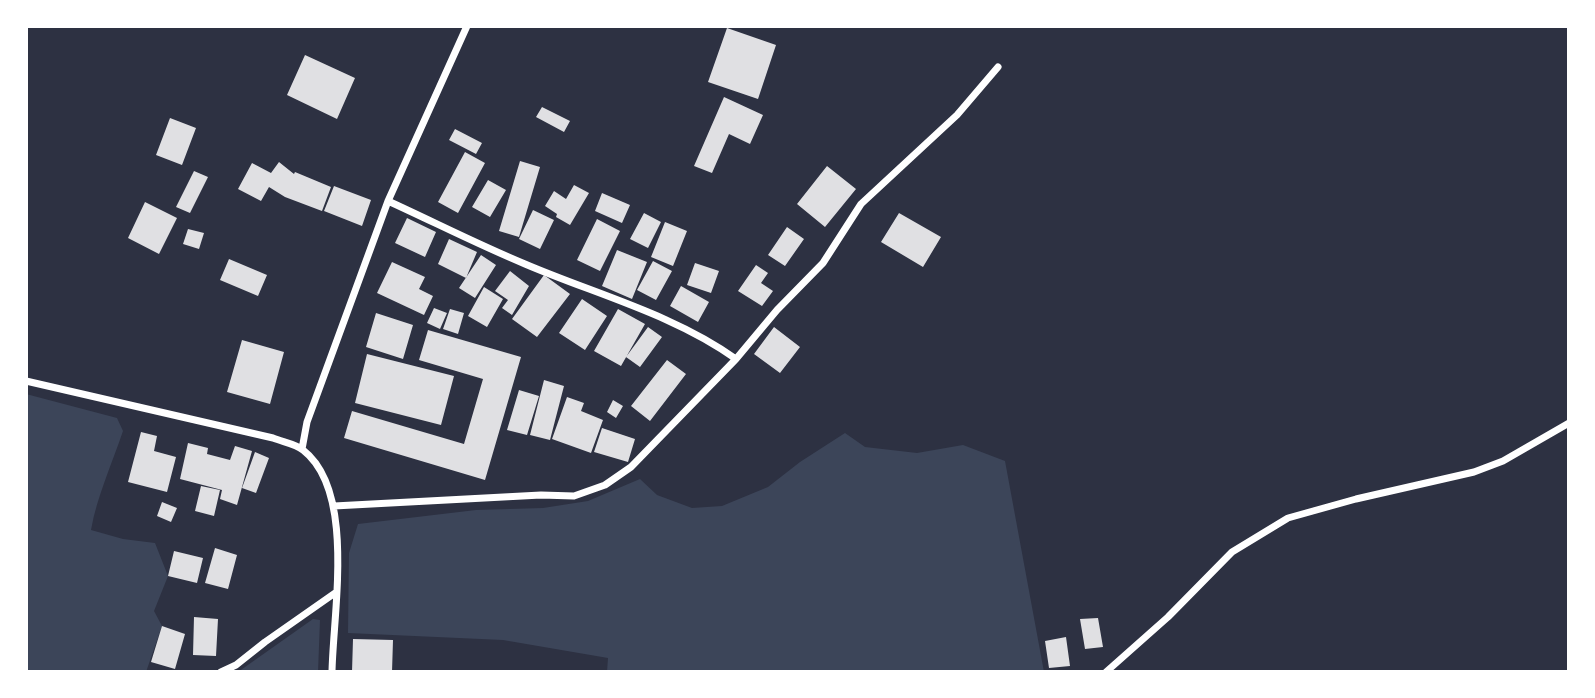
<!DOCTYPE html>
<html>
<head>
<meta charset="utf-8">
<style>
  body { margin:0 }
  #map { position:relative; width:1595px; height:698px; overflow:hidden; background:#2d3142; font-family:"Golos Text",sans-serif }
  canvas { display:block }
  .frame { position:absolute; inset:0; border:28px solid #fff; pointer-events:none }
</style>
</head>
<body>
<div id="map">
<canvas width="1595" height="698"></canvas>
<div class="frame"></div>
</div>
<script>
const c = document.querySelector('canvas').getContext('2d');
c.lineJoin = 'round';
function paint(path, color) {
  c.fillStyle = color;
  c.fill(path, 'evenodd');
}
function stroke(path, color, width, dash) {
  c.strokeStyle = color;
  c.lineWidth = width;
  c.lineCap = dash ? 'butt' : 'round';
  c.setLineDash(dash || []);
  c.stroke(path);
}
const green = new Path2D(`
  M26 394 117 418 123 431C112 464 97 496 91 530L123 539 155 543 168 576 154 611 162 626 146 672H31L26 668Z
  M845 433 865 447 917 453 963 445 1005 461 1044 672H607L608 658 503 640 348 633 349 553 358 524 476 510 543 508 588 501 640 479 657 495 692 508 722 506 768 487 800 462Z
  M313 619 320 620 318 672H238Z`);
const building = new Path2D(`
  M727 28 776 45 758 99 708 82Z
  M305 55 355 78 337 119 287 95Z
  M724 97 763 115 750 144 729 134 712 173 694 166Z
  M542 107 570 121 564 132 536 117Z
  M170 118 196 128 182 165 156 155Z
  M455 129 482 143 476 154 449 140Z
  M465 152 485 163 458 213 438 202Z
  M520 161 540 167 519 237 499 231Z
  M279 162 294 174 295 172 331 187 322 211 285 197 269 187 261 201 238 189 252 163 271 173Z
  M827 166 856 189 825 227 797 204Z
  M194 171 208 177 190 213 176 207Z
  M488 180 506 190 490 217 472 207Z
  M574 185 589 193 570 225 556 217 557 214 545 206 554 191 566 199Z
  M334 186 371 200 362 226 324 211Z
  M602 193 630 205 622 223 595 211Z
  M145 202 177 218 159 254 128 238Z
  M533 210 554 220 540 249 519 239Z
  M644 213 661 222 648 248 630 239Z
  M899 213 941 237 923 267 881 242Z
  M407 218 436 232 425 257 395 243Z
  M597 219 620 231 600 271 577 260Z
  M665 222 687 231 673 266 651 257Z
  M787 227 804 239 785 266 768 255Z
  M188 229 204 233 199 249 183 244Z
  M449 239 477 252 466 278 438 264Z
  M617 250 647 262 632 299 602 286Z
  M481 255 496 265 475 298 459 288Z
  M229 259 267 275 258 296 220 280Z
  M653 261 672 271 656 300 637 290Z
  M392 262 425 277 419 289 433 296 424 315 377 293Z
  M695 263 719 271 711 293 687 285Z
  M756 265 768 273 761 283 773 291 762 306 738 291Z
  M510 271 529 286 512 315 502 308 508 300 495 291Z
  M544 275 570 294 537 337 512 319Z
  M681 286 709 302 698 322 670 306Z
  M484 287 503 299 487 327 468 316Z
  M582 299 607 316 585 350 559 333Z
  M434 308 447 313 440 329 427 323Z
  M450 309 464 313 458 334 443 329Z
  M618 309 645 324 621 366 594 351Z
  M376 313 413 325 403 359 366 347Z
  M648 327 662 337 640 367 626 357Z
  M774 327 800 347 780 373 754 354Z
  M428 330 521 357 485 480 344 438 352 411 464 444 483 379 419 360Z
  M242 340 284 352 270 404 227 392Z
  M367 354 454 376 441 425 355 403Z
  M667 360 686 374 650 421 631 406Z
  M544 380 564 386 550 440 530 435Z
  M519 390 539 396 527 435 507 430Z
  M567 397 584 403 581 411 603 420 591 453 552 439Z
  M613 400 623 406 616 418 607 412Z
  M602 428 635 439 628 462 594 452Z
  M141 432 157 436 154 451 176 457 167 492 128 482Z
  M188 443 208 448 207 454 230 460 235 446 252 451 237 505 220 499 222 490 180 479Z
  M255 452 269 458 256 493 242 488Z
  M201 486 220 490 214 516 195 511Z
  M162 502 177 508 171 522 157 516Z
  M215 548 237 555 228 589 205 583Z
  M174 551 203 558 197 583 168 576Z
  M194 617 218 619 216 656 193 655Z
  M1098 618 1103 647 1085 649 1080 619Z
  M162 626 185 634 175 669 151 662Z
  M1066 637 1070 666 1049 668 1045 641Z
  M353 639 393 640 392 672H352Z`);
const minor = new Path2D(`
  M736 359 777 310 823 263 861 204 957 115 998 67
  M26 381 273 438C283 442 296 444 303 450 356 491 333 612 332 672
  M302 449 307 422 388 201 467 26
  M334 506 541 495 574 496 605 485 631 467 736 359C673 314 595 294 525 264 479 245 434 222 388 201
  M221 672 236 665 265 642 335 593
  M1106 672 1168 617 1232 552 1288 518 1356 499 1474 472 1503 461 1569 423`);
paint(green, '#3c4559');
paint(building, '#e0e0e3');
stroke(minor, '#fff', 7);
</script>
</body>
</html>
